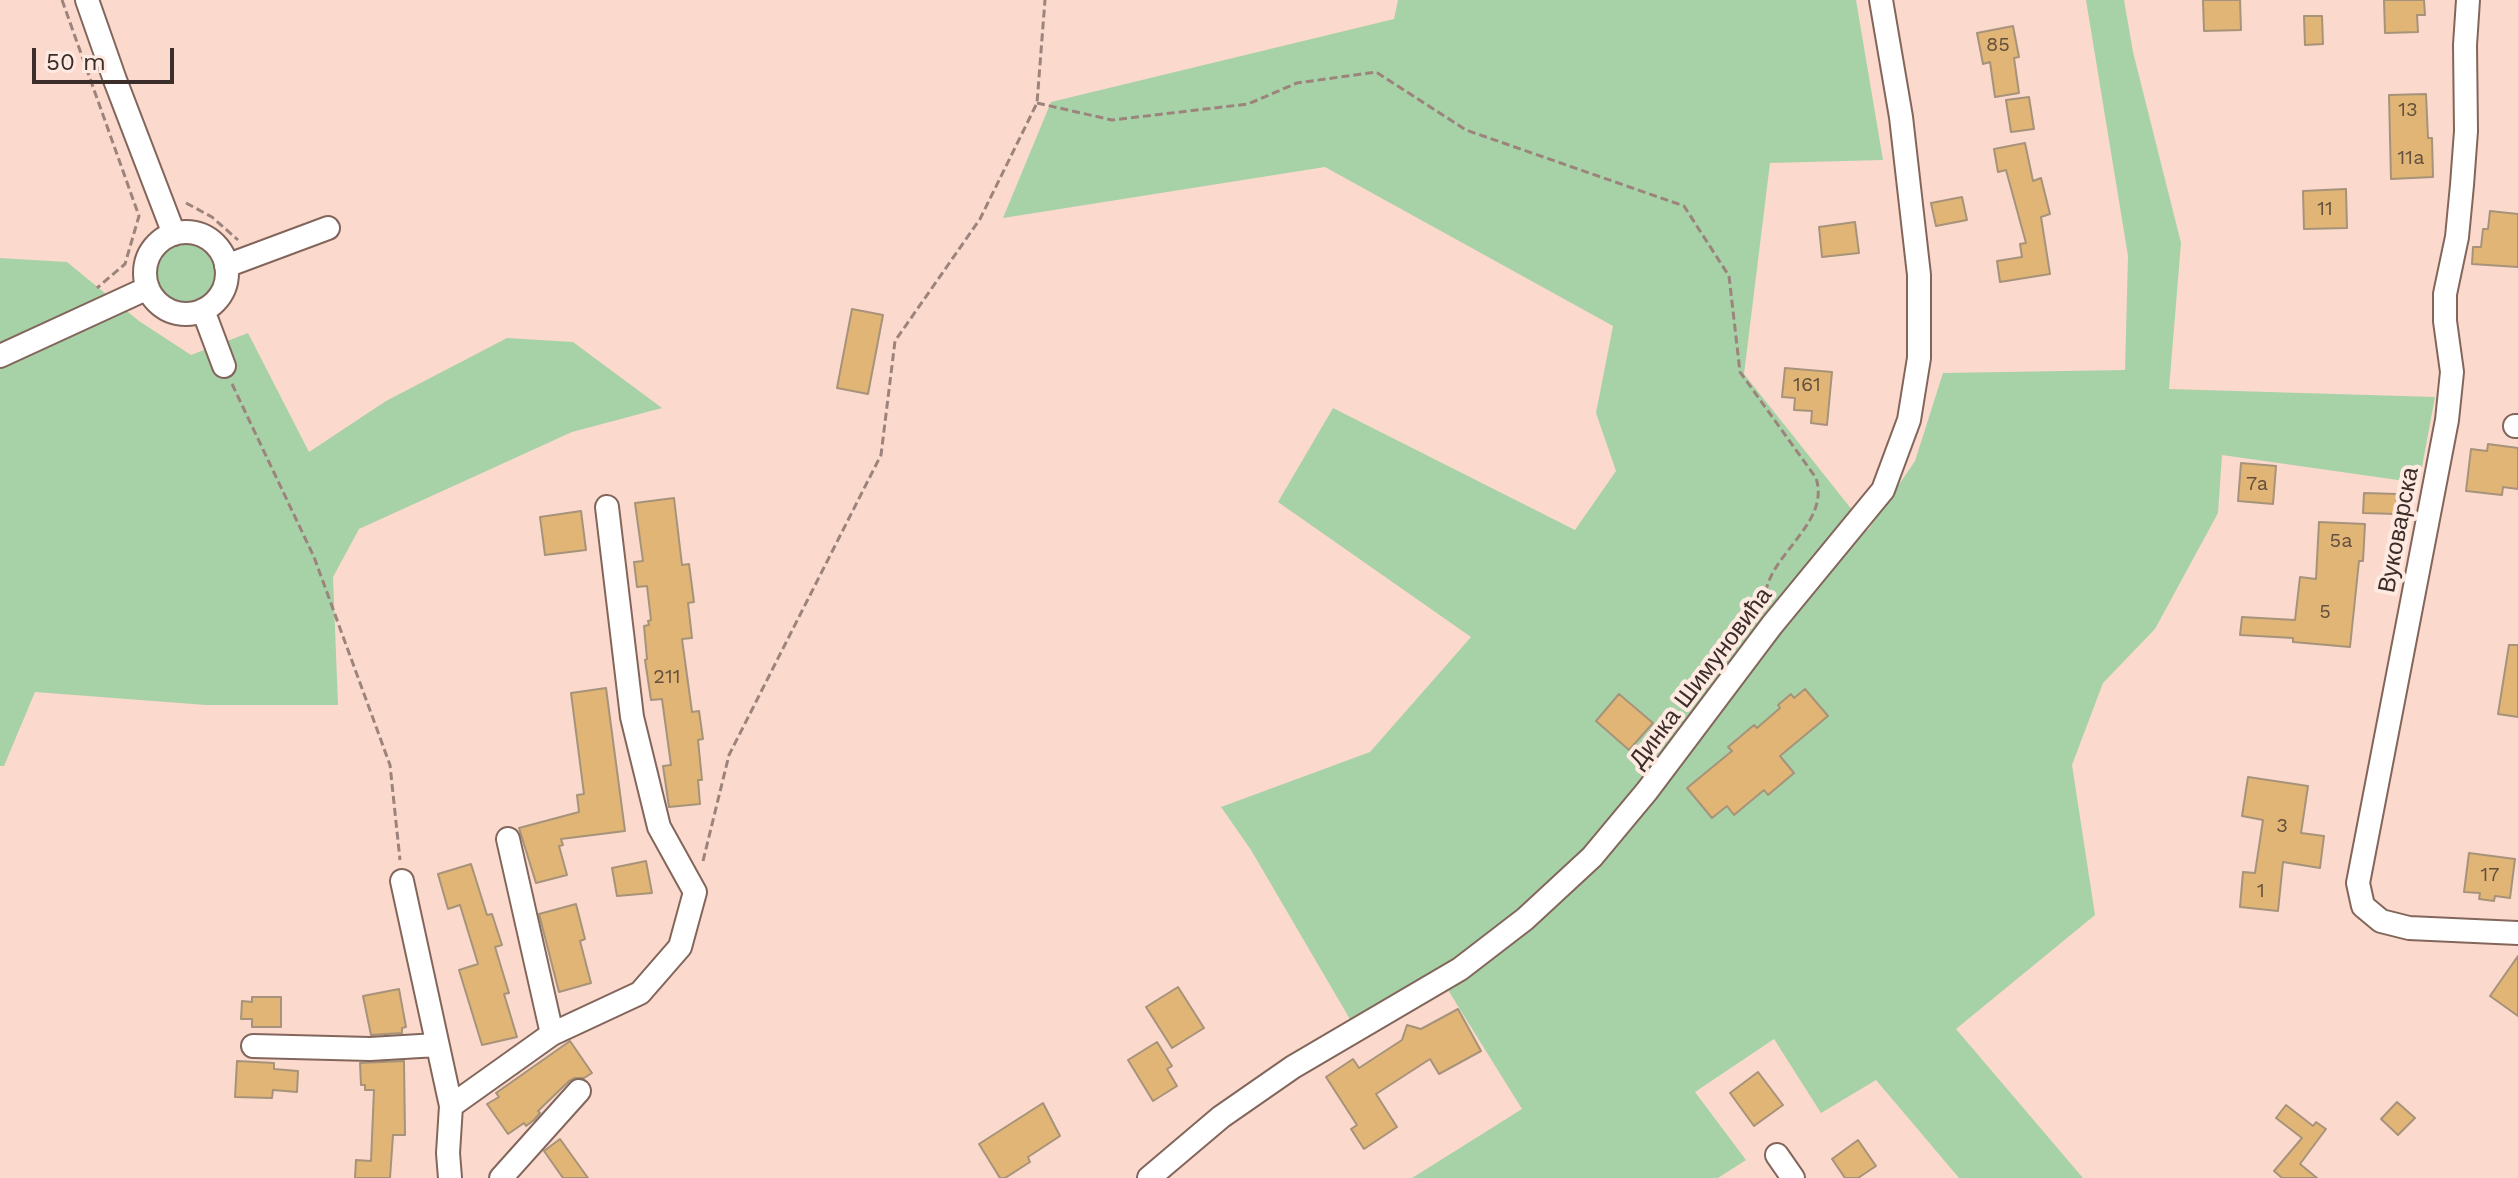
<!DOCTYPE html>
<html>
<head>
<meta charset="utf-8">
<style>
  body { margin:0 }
  #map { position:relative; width:2518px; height:1178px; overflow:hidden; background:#fcd9cd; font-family:"Work Sans",sans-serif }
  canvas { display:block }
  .scale { position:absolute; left:32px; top:48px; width:142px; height:36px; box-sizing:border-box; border:4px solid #3b2e2a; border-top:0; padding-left:10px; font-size:24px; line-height:28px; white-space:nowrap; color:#3b2e2a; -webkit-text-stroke:6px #ffeae2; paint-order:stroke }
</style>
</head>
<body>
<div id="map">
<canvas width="2518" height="1178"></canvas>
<div class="scale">50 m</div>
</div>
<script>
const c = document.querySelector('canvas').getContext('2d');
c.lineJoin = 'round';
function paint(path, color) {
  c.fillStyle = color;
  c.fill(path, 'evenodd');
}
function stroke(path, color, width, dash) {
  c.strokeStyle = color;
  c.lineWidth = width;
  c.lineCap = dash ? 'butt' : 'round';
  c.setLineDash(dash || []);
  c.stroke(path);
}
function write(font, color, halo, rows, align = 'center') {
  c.font = font + ' "Work Sans",sans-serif';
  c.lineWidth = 8;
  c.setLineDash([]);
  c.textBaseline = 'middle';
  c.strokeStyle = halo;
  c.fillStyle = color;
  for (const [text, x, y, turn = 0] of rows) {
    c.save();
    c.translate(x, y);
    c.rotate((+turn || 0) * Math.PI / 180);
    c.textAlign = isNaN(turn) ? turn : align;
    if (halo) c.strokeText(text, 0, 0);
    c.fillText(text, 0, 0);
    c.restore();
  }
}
const green = new Path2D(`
  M1398 0H1856L1883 160 1770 163 1744 374 1868 530 1915 461 1943 373 2125 370 2128 256 2086 0H2124L2133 52 2181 243 2169 389 2435 397 2419 483 2222 455 2218 513 2155 629 2103 683 2072 765 2095 915 1956 1029 2083 1178H1959L1876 1080 1821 1113 1774 1039 1695 1092 1746 1160 1718 1178H1412L1522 1109 1438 974 1351 1021 1251 850 1221 807 1370 752 1471 637 1278 502 1333 408 1575 530 1616 471 1596 413 1613 326 1325 167 1003 218 1051 102 1394 19Z
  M150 274a36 36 0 1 1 72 0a36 36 0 1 1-72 0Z
  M0 258 67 262 139 321 191 355 248 333 309 452 386 401 507 338 573 342 662 408 572 432 359 529 333 577 338 705H206L35 692 4 766H0Z`);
const building = new Path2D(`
  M2203 0H2240L2241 30 2204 31Z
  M2384 0H2424L2425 15H2417L2418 32 2385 33Z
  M2304 16H2322L2323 44 2305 45Z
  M2013 26 2019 57 2014 58 2019 93 1995 97 1990 62 1983 64 1977 33Z
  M2426 94 2428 138H2432L2433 177 2391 179 2389 95Z
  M2029 97 2034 129 2011 132 2006 100Z
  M2025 143 2033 181 2041 178 2050 214 2041 217 2050 274 2000 282 1997 261 2022 257 2020 244 2026 243 2006 170 1998 172 1994 149Z
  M2346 189 2347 228 2304 229 2303 191Z
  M1962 197 1967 220 1936 226 1931 203Z
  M2490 211 2518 214V267L2472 264 2473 247H2481L2483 229H2488Z
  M1855 222 1859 253 1822 257 1819 227Z
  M852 309 883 315 868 394 837 388Z
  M1785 368 1832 372 1827 425 1811 423 1812 411 1794 410 1795 398 1782 397Z
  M2488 444 2518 448V489L2503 487 2502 495 2466 491 2471 449 2487 451Z
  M2241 463 2276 466 2273 504 2238 501Z
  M2364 493 2397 494 2396 514 2363 513Z
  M674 498 682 565 689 564 694 602 688 603 692 638 682 639 692 712 699 711 703 739 698 740 702 780H698L700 804 669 807 663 766 671 765 662 699 651 700 645 660 647 659 644 626 649 625 648 621 651 620 647 586 637 587 634 562 643 561 635 503Z
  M581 511 586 550 545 555 540 517Z
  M2319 522 2365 524 2363 561H2359L2350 647 2293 642V638L2240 635 2242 617 2295 620 2300 577 2316 579Z
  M2509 645H2518V717L2498 714Z
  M606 688 625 831 561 839 563 845 559 846 567 875 536 883 519 828 579 812 577 795 584 794 571 693Z
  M1805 689 1828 716 1780 756 1794 773 1768 795 1764 790 1734 815 1727 806 1712 818 1687 788 1732 751 1728 747 1754 725 1757 728 1780 708 1778 705 1791 694 1794 698Z
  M1619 694 1653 723 1629 750 1596 721Z
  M2248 777 2308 786 2301 833 2324 836 2320 868 2283 862 2278 911 2240 907 2243 872 2255 873 2263 820 2242 816Z
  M2469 853 2515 859 2510 898 2495 896 2494 901 2479 899 2480 893 2464 892Z
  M646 861 652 893 617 896 612 868Z
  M471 864 487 915 492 914 502 945 495 947 509 993 504 994 517 1037 482 1045 459 970 478 964 460 905 448 909 438 874Z
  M576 904 585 939 580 941 591 983 559 992 539 914Z
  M2518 956V1016L2490 996Z
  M1178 987 1204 1028 1172 1048 1146 1007Z
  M399 989 406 1027 402 1028V1033L371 1035 363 996Z
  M252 997H281V1027H252V1019H241L242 1001 252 1002Z
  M1458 1009 1481 1051 1439 1074 1430 1059 1376 1094 1397 1127 1364 1149 1351 1129 1357 1125 1326 1077 1353 1059 1359 1068 1402 1040 1407 1025 1421 1029Z
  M570 1041 592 1073 584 1078H575L569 1081 538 1111 540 1113 534 1120 526 1126 524 1123 508 1134 487 1104 499 1097 496 1093Z
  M1157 1042 1172 1066 1167 1069 1177 1086 1153 1101 1128 1060Z
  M237 1061 274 1063V1069L298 1071 297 1092 273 1090 272 1098 235 1097Z
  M404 1061 405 1135H393L390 1178H355L356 1160 371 1161 374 1090H365V1085H361L360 1063Z
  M1758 1072 1783 1105 1754 1126 1730 1093Z
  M2397 1102 2415 1118 2398 1135 2381 1119Z
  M1043 1103 1060 1136 1028 1157 1030 1162 1005 1178H1000L979 1144Z
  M2286 1105 2313 1126 2316 1122 2326 1129 2300 1164 2317 1178H2282L2274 1171 2302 1138 2276 1118Z
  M560 1139 588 1178H563L544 1151Z
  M1858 1140 1876 1166 1858 1178H1845L1832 1159Z`);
const path = new Path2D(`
  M62 0 139 216 125 264 97 288
  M1037 103 1112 120 1248 104 1297 83 1376 72 1466 130 1684 206 1729 276 1740 372 1816 478C1831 524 1767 555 1765 598
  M186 203 212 217 238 240
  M232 384 314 557 390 765 400 860
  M703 861 729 755 881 455 895 341 980 219 1037 103 1045 0`);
const minor = new Path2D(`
  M87 0 115 80 174 234
  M2468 0 2465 45 2466 131 2462 185 2457 237 2445 294V321L2452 372 2447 420 2358 883 2363 906 2381 921 2409 928 2518 933
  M145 273a41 41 0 1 1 82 0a41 41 0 1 1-82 0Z
  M226 266 328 228
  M203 310 224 366
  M0 356 148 288
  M2515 426H2518
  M508 839 552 1034
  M402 881 451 1106 448 1153 450 1178
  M253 1046 370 1049 437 1045
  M451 1106 552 1034 640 993 680 947 695 892 659 827 632 717 607 507
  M1777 1155 1793 1178
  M501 1178 579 1091
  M1149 1178 1221 1117 1293 1067 1460 969 1525 919 1592 857 1647 791 1772 625 1883 490 1909 420 1919 358V275L1901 117 1881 0`);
const numberNames = [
  ["85",1998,45],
  ["13",2408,110],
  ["11a",2411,158],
  ["11",2325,209],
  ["161",1807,385],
  ["7a",2257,484],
  ["5a",2341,541],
  ["5",2325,612],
  ["211",667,677],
  ["3",2282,826],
  ["17",2490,875],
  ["1",2261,891]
];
const streetNames = [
  ["Вуковарска",2399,530,-79],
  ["Динка Шимуновића",1701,678,-53]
];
paint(green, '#a7d2a7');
paint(building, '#e1b576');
stroke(building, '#a6937a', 2);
stroke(minor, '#83665b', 26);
stroke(path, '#9c847c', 3, [8, 4]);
stroke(minor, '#fff', 22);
write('20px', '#64503d', null, numberNames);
write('24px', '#3b2e2a', '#ffeae2', streetNames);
</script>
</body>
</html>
